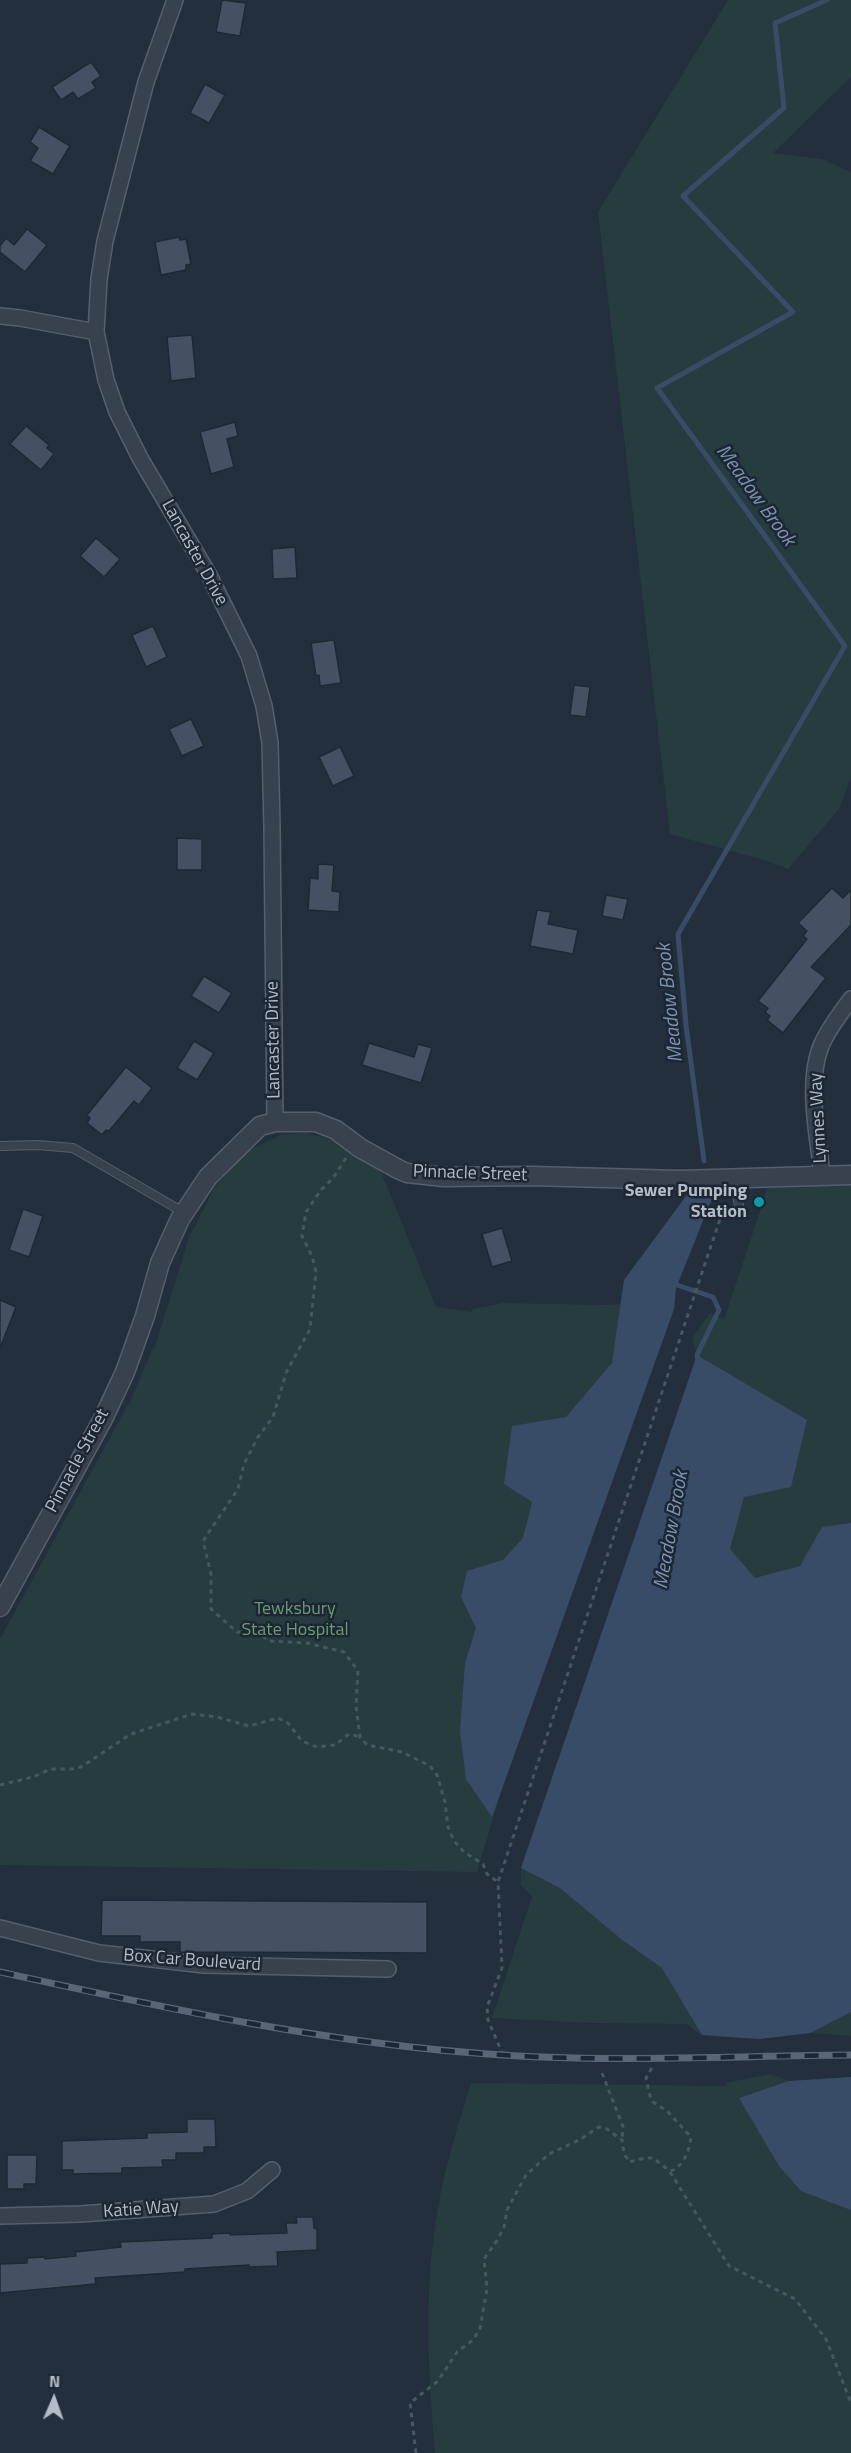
<!DOCTYPE html>
<html>
<head>
<meta charset="utf-8">
<style>
  body { margin:0 }
  #map { position:relative; width:851px; height:2453px; overflow:hidden; background:#242f3e; font-family:"Titillium Web",sans-serif }
  canvas { display:block }
  .north { position:absolute; left:24px; top:2369px; width:60px; height:60px; -webkit-text-stroke:4px #1d2633; paint-order:stroke; rotate:2deg; font-size:16px; font-weight:700; line-height:24px; text-align:center; color:#b4bcc9 }
  .north::after { content:''; display:block; margin:auto; width:21px; height:27px; background:#b4bcc9; clip-path:polygon(50% 0,100% 100%,50% 72%,0 100%) }
</style>
</head>
<body>
<div id="map">
<canvas width="851" height="2453"></canvas>
<div class="north">N</div>
</div>
<script>
const c = document.querySelector('canvas').getContext('2d');
c.lineJoin = 'round';
function paint(path, color) {
  c.fillStyle = color;
  c.fill(path, 'evenodd');
}
function stroke(path, color, width, dash) {
  c.strokeStyle = color;
  c.lineWidth = width;
  c.lineCap = dash ? 'butt' : 'round';
  c.setLineDash(dash || []);
  c.stroke(path);
}
function write(font, color, halo, rows, align = 'center') {
  c.font = font + ' "Titillium Web",sans-serif';
  c.lineWidth = 5;
  c.setLineDash([]);
  c.textBaseline = 'middle';
  c.strokeStyle = halo;
  c.fillStyle = color;
  for (const [text, x, y, turn = 0] of rows) {
    c.save();
    c.translate(x, y);
    c.rotate((+turn || 0) * Math.PI / 180);
    c.textAlign = isNaN(turn) ? turn : align;
    if (halo) c.strokeText(text, 0, 0);
    c.fillText(text, 0, 0);
    c.restore();
  }
}
const green = new Path2D(`
  M728 0H851V77L773 153 822 159 851 172V777L839 809 788 869 767 861 670 834 598 212Z
  M306 1133 332 1140 379 1167 436 1307 472 1312 473 1309 503 1303 604 1305 647 1303 477 1872 0 1865V1639L130 1401 157 1340 189 1238 213 1190 237 1160 253 1148 281 1135Z
  M851 1176V2036L810 2033 759 2039 702 2035 686 2024 594 2023 492 2018 532 1897 521 1885V1868L697 1356 692 1338 710 1313 724 1320 770 1181Z
  M771 2074 789 2081 851 2077V2453H435C428 2369 423 2286 439 2202 446 2162 459 2123 471 2083L727 2086 725 2083Z`);
const water = new Path2D(`
  M715 1191 676 1288 674 1309 492 1817 466 1779 460 1731 465 1663 476 1628 461 1597 467 1571 503 1560 523 1538 532 1502 504 1484 512 1426 566 1417 612 1363 624 1280 689 1192Z
  M697 1355 807 1420 791 1487 744 1497 730 1549 755 1578 800 1566 822 1527 851 1523V2012L810 2033 759 2039 702 2035 662 1968 621 1939 560 1888 521 1868Z
  M851 2077V2210L801 2191 779 2166 739 2098 789 2081Z`);
const stream = new Path2D(`
  M704 1161 686 1025 678 934 845 646 657 388 793 312 683 196 784 108 775 23 827 0
  M671 1283 713 1297 719 1310 697 1355 698 1360`);
const building = new Path2D(`
  M222 0 246 3 240 36 216 32Z
  M91 62 101 76 92 82 96 88 78 99 73 92 61 100 52 87Z
  M205 84 225 95 209 123 190 113Z
  M39 127 70 146 53 174 30 161 38 148 30 142Z
  M27 229 47 245 25 272 0 252V246L6 238 14 245Z
  M179 237 180 240 186 239 191 264 186 265V270L161 275 155 242Z
  M192 335 196 378 171 381 167 337Z
  M235 422 238 436 227 439 234 467 211 474 200 432Z
  M26 426 49 445 47 448 54 454 41 470 10 444Z
  M96 538 120 559 104 577 80 556Z
  M295 547 297 578 273 579 272 549Z
  M153 626 167 657 146 667 132 635Z
  M334 640 341 683 320 686 319 675 316 676 311 643Z
  M574 685 590 687 586 717 570 715Z
  M191 719 204 746 182 756 169 729Z
  M340 747 354 776 333 786 319 757Z
  M177 838 202 839V870H177Z
  M318 864 334 865 332 891 340 892 339 912 308 910 310 878 318 879Z
  M832 888 843 898 851 890V925L811 967 826 978 783 1033 767 1020 770 1016 765 1012 768 1008 758 1001 807 939 803 936 807 931 798 923Z
  M606 895 628 899 623 920 602 916Z
  M537 910 551 912 548 924 578 930 573 954 530 946Z
  M204 976 232 993 219 1013 191 996Z
  M194 1041 214 1053 197 1080 177 1068Z
  M369 1043 414 1057 418 1044 432 1048 421 1083 362 1065Z
  M126 1067 152 1088 139 1105 134 1101 109 1131 106 1130 102 1135 87 1123 90 1118 87 1115Z
  M23 1209 43 1216 29 1257 9 1250Z
  M502 1228 512 1261 492 1267 482 1234Z
  M0 1300 16 1307 1 1346H0Z
  M102 1900 427 1902V1953L180 1952V1942H140V1936H101Z
  M187 2119H215L216 2147H204V2153H176V2160H162L163 2167 122 2168V2173L73 2174V2170H62V2141L147 2138V2133L187 2132Z
  M7 2155H37L36 2184H24V2189H7Z
  M296 2217H313L314 2228 317 2229V2250L277 2252 278 2266 249 2267V2265L185 2269V2272L95 2278 96 2284 0 2293V2264L27 2263V2258L45 2257V2259L76 2256 75 2252 121 2247 120 2242 212 2238V2234L230 2233V2235L287 2233 286 2223H297Z`);
const path = new Path2D(`
  M346 1158 333 1178 321 1190 306 1212 302 1236 312 1256 316 1272 310 1329 286 1373 273 1417 258 1437 244 1464 238 1489 203 1541 211 1574V1609L237 1632 259 1633 269 1641 307 1643 344 1652 358 1671 356 1706 360 1737 367 1745 402 1752 430 1766 437 1775 445 1802 448 1827 454 1841 464 1852 483 1864 487 1874 498 1882
  M0 1785 33 1777 51 1769H72L81 1767 131 1734 192 1714 217 1717 249 1726 278 1718 288 1723 302 1741 317 1747 335 1745 349 1734 360 1737
  M503 2055 488 2020 487 2007 502 1968 498 1882 725 1204
  M602 2073 623 2127 622 2140
  M670 2172 729 2266 795 2299 826 2339 851 2403
  M416 2453 410 2403 438 2381 457 2352 473 2340 480 2329 487 2289 484 2259 498 2239 504 2227 507 2210 526 2175 549 2154 579 2140 599 2127 607 2129 622 2140 624 2153 629 2162 645 2158H653L670 2171C683 2168 690 2149 691 2137L667 2111 653 2102 650 2096 646 2078 653 2066`);
const service = new Path2D(`
  M0 1146 37 1145 73 1148 183 1212
  M733 1179 741 1214`);
const minor = new Path2D(`
  M175 0 146 82 105 241 99 279 96 332 106 380 117 412 140 458 209 575 249 656 264 706 270 743 272 827 275 1122
  M0 316 20 318 96 332
  M822 1175C818 1136 806 1083 821 1046 828 1029 840 1014 851 999
  M0 1928 99 1953 204 1965 388 1969
  M0 2216 81 2214 214 2204 247 2191 272 2170`);
const tertiary = new Path2D(`
  M0 1607 103 1419 125 1372 145 1316 160 1263 180 1219 208 1177 260 1126 275 1122H316L336 1130 360 1148 398 1169 407 1173 444 1177 531 1176 680 1180 851 1175`);
const rail = new Path2D(`
  M0 1972C161 2007 323 2043 488 2054 608 2063 730 2056 851 2055`);
const markers = [
  [759,1202,6,"#0f9aa8"]
];
const streetNames = [
  ["Lancaster Drive",194,553,61],
  ["Lancaster Drive",274,1040,-91],
  ["Lynnes Way",819,1118,-93],
  ["Pinnacle Street",470,1174,2],
  ["Pinnacle Street",78,1461,-62],
  ["Box Car Boulevard",192,1961,4],
  ["Katie Way",141,2210,-4]
];
const poiNames = [
  ["Sewer Pumping",747,1192],
  ["Station",747,1213]
];
const parkNames = [
  ["Tewksbury",295,1610],
  ["State Hospital",295,1631]
];
const waterNames = [
  ["Meadow Brook",755,496,54],
  ["Meadow Brook",671,1003,-96],
  ["Meadow Brook",672,1530,-80]
];
paint(green, '#263c3f');
paint(water, '#394c67');
stroke(stream, '#394c67', 5);
paint(building, '#455162');
stroke(building, '#1f2835', 1.5);
stroke(service, '#565f6c', 10);
stroke(minor, '#565f6c', 18);
stroke(tertiary, '#565f6c', 21);
stroke(path, '#44595c', 3, [4.5, 4.5]);
stroke(service, '#38414e', 8);
stroke(minor, '#38414e', 15);
stroke(tertiary, '#38414e', 18);
stroke(rail, '#5a6575', 7);
stroke(rail, '#1d2633', 4.5, [14]);
for (const [x, y, r, color] of markers) {
  const dot = new Path2D();
  dot.arc(x, y, r, 0, 2 * Math.PI);
  c.fillStyle = color;
  c.fill(dot);
  stroke(dot, '#1d2633', 2);
}
write('18px', '#b4bcc9', '#1d2633', streetNames);
write('bold 18px', '#b4bcc9', '#1d2633', poiNames, 'right');
write('18px', '#6b9a76', '#1d2633', parkNames);
write('italic 20px', '#7c92b1', '#1d2633', waterNames);
</script>
</body>
</html>
